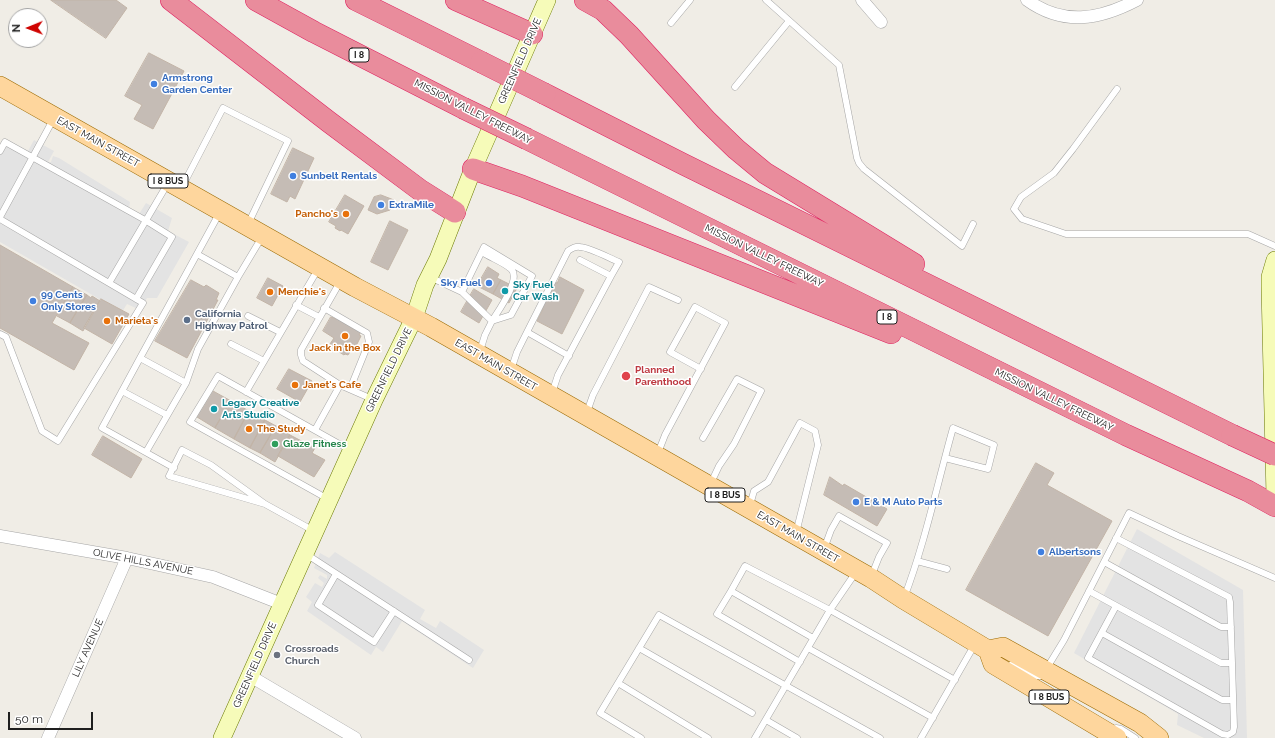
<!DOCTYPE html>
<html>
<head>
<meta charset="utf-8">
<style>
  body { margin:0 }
  #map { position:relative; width:1275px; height:738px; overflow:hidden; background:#f0ede6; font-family:Raleway,sans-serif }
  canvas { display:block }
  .north { position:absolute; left:8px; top:8px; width:40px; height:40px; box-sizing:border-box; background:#fff; border:1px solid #a5a5a5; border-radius:50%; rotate:269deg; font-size:11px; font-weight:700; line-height:16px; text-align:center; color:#1f1f1f }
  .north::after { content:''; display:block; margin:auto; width:14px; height:18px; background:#cf0300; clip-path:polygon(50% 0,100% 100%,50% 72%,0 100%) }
  .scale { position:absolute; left:8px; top:712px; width:85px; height:18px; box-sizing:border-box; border:2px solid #1f1f1f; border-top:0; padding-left:5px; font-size:12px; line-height:14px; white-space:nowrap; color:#1f1f1f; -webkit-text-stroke:3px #fff; paint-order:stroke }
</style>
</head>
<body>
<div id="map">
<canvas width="1275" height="738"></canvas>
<div class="north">N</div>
<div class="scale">50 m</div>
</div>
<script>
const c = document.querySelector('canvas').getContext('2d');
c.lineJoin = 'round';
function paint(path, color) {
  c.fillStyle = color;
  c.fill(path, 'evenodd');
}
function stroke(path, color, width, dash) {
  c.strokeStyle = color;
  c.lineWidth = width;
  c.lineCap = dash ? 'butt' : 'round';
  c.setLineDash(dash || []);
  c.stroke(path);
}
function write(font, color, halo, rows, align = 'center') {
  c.font = font + ' Raleway,sans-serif';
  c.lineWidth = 3;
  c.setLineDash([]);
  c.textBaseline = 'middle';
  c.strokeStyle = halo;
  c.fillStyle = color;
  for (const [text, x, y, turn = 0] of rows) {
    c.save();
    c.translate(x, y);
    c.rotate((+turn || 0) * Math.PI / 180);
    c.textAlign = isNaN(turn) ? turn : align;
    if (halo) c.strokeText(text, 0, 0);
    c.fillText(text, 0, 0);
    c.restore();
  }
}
const parking = new Path2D(`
  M6 140 28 151 34 140 54 151 48 162H51L53 156 59 158 130 202 129 209 139 214 146 203 172 218 168 231 189 242 157 298H147L140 310 127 304 122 312 0 242V149Z
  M1137 529 1243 590 1247 738H1204L1177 725 1178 714 1074 653Z
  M335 552 425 610 420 619 436 628 440 621 484 650 473 668 402 621 383 652 376 647 371 655 307 611 312 602 306 597 315 583 322 587 324 583 318 578 320 575 327 579V575L314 568 320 553 329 558Z`);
const building = new Path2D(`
  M51 0H116L127 8 106 38Z
  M149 53 184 71 153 129 134 119 142 105 125 96Z
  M293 148 314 158 295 199 290 196 287 202 271 194Z
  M345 195 364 206 348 234 341 230 340 231 335 228 336 226 329 222Z
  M381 195 394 200 390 210 377 214 368 210 374 197Z
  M390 221 408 230 388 270 371 262Z
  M0 245 73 287 52 323 89 343 74 370 0 328Z
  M488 267 499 274 497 278 501 280 493 294 477 286Z
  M560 277 584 290 562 334 537 321 543 309 540 307 554 281 557 283Z
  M268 278 283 286 272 306 257 298Z
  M191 280 204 287 206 285 219 293 216 300H218L187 358 155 341Z
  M501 280 517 288 509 303 493 294Z
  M73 287 87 295 70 323 57 316Z
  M474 289 492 300 479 323 461 312Z
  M87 295 91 298 92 296 100 301 83 331 70 323Z
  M101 299 129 314 112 344 84 328Z
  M331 317 336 319 337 318 361 332 359 335 361 336 356 346 354 345 348 355 345 354 344 355 336 350 337 348 330 344 334 338 323 331Z
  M289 369 312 381 300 402 277 389Z
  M213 391 231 401 215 428 197 417Z
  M231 401 249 411 234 439 215 428Z
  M249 411 265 420 250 448 234 439Z
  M265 420 276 426 260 453 250 448Z
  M276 426 290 435 275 462 260 453Z
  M290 435 315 448 312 453 325 460 314 477 278 456Z
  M103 436 142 459 131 478 92 455Z
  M1036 463 1054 473 1047 485 1112 521 1048 636 966 590Z
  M830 477 843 486 844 484 887 509 877 526 824 495Z`);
const lane = new Path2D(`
  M766 0 839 65 857 158 859 163 864 169 962 246 973 224
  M671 23 690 0
  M735 87 789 21
  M1117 89 1073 149 1054 173 1021 197 1014 209 1022 219 1066 234H1248L1275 246
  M0 151 5 142 145 220 172 237 136 299
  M182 187 223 108 288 141 248 224
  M0 217 54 118
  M0 219 109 283 168 183
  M197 254 238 277 262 237
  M430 277 462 292 484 247 532 276 511 315 492 321 485 335 480 351
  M462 292 492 321C498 311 522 279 511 269 503 262 491 258 482 252
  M296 305 319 317
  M324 308 367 333 369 342 350 389
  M248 316 280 332
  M527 332 568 251C571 249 575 246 580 247 589 247 609 258 619 262L611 276
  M0 334 6 337 42 431 58 441 143 303 109 283
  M231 344 264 361
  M140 358 220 212
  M511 370 517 352 527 332 569 356
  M186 383 198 349 238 277
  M340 385 303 361 301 355V350L340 282
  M122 391 167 415
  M246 392 318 269
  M552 393 558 375 611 276 580 260
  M587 412 593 395 649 287 678 300
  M315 430 340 385 372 399
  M703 438 737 379 761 391 734 444 719 466 710 485
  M146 452 186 383 140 358 102 428 174 468
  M658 453 665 435 725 323 695 307 670 352 701 369
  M328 499 190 422 218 376 350 450
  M265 504 169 476 182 450 211 465 265 504 314 531
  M750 505 754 491 768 482 800 423 815 431 818 445 796 533
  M1116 538 1229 597 1230 602 1232 663
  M824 549 831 530 839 516 887 543 879 557 871 577
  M306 554 469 660
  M917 561 947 569
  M1104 562 1221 627H1231
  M336 574 318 605 374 642 394 611
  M731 591 745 566 830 610 955 680
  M1089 591 1221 663H1232L1234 727 1233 732 1228 735 1222 734 1088 658 1116 606
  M904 598C925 543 937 485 953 428L994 445 988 469 945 458
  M1102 633 1222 700H1233
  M639 648 752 713
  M808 648 933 718
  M800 662 717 614 731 591 813 638
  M1011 665 1034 676H1042L1064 640 1129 513 1178 536 1275 578
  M618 683 708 738
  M766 720 797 738
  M1113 730 1116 728 1121 729 1135 738
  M641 738 600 713 659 615 880 738
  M755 738 830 610 856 572
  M921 738 975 644`);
const street = new Path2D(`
  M862 0 881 22
  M1027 0C1063 26 1099 20 1137 0
  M0 536 127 558 213 577 282 604
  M250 676 355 738
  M48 738 127 558`);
const secondary = new Path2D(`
  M1275 260 1270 277V287L1275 496
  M222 738 374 400 414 318 425 285 438 259 473 169 547 0`);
const primary = new Path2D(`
  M0 86 355 287 431 327 871 578 903 599 988 650 993 664 1117 738
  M988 650 1003 647 1140 723 1159 738`);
const highway = new Path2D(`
  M171 0 329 122 420 190 455 212
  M256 0 314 32 463 108
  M356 0 481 62
  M456 0 532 34
  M585 0 603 10 629 35 706 120 736 149 765 173 914 264
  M545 94 683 164 1232 435
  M527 139 1126 435 1248 491 1275 506
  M473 169 522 186 891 333`);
const highwayBridge = new Path2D(`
  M481 62 545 94
  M463 108 527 139
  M1232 435 1275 455`);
const markers = [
  [154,84,4,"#3f7fe0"],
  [293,176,4,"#3f7fe0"],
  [381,205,4,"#3f7fe0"],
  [346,214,4,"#e8710a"],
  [489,283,4,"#3f7fe0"],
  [505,291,4,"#0f9aa8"],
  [270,292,4,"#e8710a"],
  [33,301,4,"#3f7fe0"],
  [187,320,4,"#5c6f8a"],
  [107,321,4,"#e8710a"],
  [345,336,4,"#e8710a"],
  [626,376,5,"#e0444e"],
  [295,385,4,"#e8710a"],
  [214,409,4,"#0f9aa8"],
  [249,429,4,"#e8710a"],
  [275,444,4,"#2e9e5b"],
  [856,502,4,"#3f7fe0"],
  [1041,552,4,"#3f7fe0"],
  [277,655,4,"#6b7280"]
];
const shields = [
  [359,55,20],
  [168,181,40],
  [887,317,20],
  [725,495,40],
  [1049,697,40]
];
const shieldNames = [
  ["I 8",359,55],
  ["I 8 BUS",168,181],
  ["I 8",887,317],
  ["I 8 BUS",725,495],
  ["I 8 BUS",1049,697]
];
const streetNames = [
  ["GREENFIELD DRIVE",520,61,-66],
  ["MISSION VALLEY FREEWAY",473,112,27],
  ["EAST MAIN STREET",98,142,29],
  ["MISSION VALLEY FREEWAY",764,256,26],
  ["EAST MAIN STREET",496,365,30],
  ["GREENFIELD DRIVE",389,370,-64],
  ["MISSION VALLEY FREEWAY",1054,400,26],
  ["EAST MAIN STREET",798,537,30],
  ["OLIVE HILLS AVENUE",143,562,11],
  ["LILY AVENUE",88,648,-66],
  ["GREENFIELD DRIVE",255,665,-66]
];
const shopNames = [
  ["Armstrong",162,78],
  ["Garden Center",162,90],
  ["Sunbelt Rentals",301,176],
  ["ExtraMile",389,205],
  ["Sky Fuel",481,283,"right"],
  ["99 Cents",41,295],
  ["Only Stores",41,307],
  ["E & M Auto Parts",864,502],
  ["Albertsons",1049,552]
];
const foodNames = [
  ["Pancho's",338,214,"right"],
  ["Menchie's",278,292],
  ["Marieta's",115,321],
  ["Jack in the Box",345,348,"center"],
  ["Janet's Cafe",303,385],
  ["The Study",257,429]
];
const cultureNames = [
  ["Sky Fuel",513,285],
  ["Car Wash",513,297],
  ["Legacy Creative",222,403],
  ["Arts Studio",222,415]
];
const serviceNames = [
  ["California",195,314],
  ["Highway Patrol",195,326]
];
const healthNames = [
  ["Planned",635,370],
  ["Parenthood",635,382]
];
const leisureNames = [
  ["Glaze Fitness",283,444]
];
const worshipNames = [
  ["Crossroads",285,649],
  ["Church",285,661]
];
paint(parking, '#e3e3e3');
paint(building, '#c5bcb5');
stroke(building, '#c2b4a7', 1);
stroke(lane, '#a6a6a6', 7);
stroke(street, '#a6a6a6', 13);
stroke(secondary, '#6b7a03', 18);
stroke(primary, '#9b6a00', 20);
stroke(highway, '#df2260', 22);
stroke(lane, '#fff', 6);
stroke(street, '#fff', 12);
stroke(secondary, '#f6fbb9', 17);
stroke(primary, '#fed69d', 19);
stroke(highway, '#e98c9c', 21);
stroke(highwayBridge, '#df2260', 22, []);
stroke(highwayBridge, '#e98c9c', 21);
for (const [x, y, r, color] of markers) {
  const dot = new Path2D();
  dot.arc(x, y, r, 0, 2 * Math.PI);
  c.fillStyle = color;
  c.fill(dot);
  stroke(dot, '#fff', 1.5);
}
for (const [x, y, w] of shields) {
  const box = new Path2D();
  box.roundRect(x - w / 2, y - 7, w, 14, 3);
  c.fillStyle = '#fff';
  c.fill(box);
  stroke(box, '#1f1f1f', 1);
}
write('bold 9px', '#1f1f1f', null, shieldNames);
write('10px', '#1f1f1f', '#fff', streetNames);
write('bold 10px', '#366cbe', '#fff', shopNames, 'left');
write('bold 10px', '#c56008', '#fff', foodNames, 'left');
write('bold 10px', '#0d838f', '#fff', cultureNames, 'left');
write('bold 10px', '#4e5e75', '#fff', serviceNames, 'left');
write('bold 10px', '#be3a42', '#fff', healthNames, 'left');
write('bold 10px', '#27864d', '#fff', leisureNames, 'left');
write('bold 10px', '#5b616d', '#fff', worshipNames, 'left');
</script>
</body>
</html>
